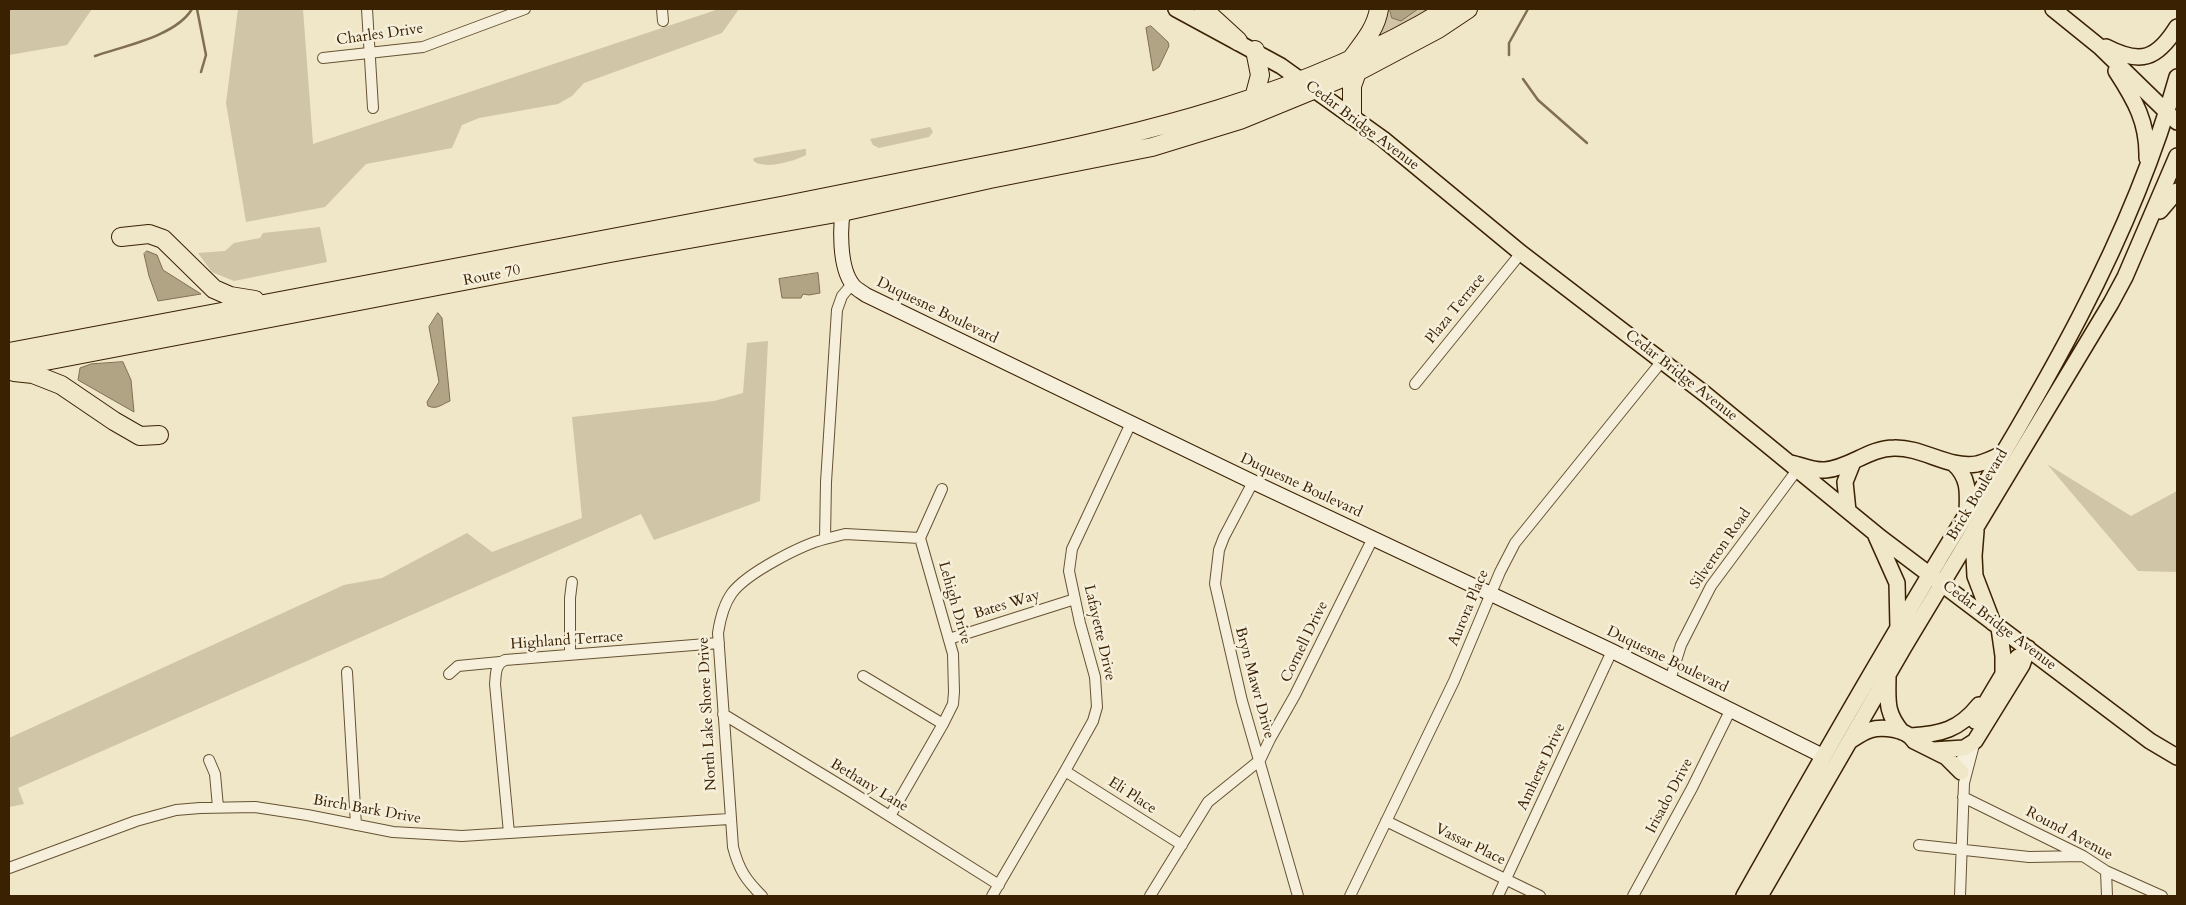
<!DOCTYPE html>
<html>
<head>
<meta charset="utf-8">
<style>
  body { margin:0 }
  #map { position:relative; width:2186px; height:905px; overflow:hidden; background:#efe7c7; font-family:Cardo,serif }
  canvas { display:block }
  .frame { position:absolute; inset:0; border:10px solid #3a2102; pointer-events:none }
</style>
</head>
<body>
<div id="map">
<canvas width="2186" height="905"></canvas>
<div class="frame"></div>
</div>
<script>
const c = document.querySelector('canvas').getContext('2d');
c.lineJoin = 'round';
function paint(path, color) {
  c.fillStyle = color;
  c.fill(path, 'evenodd');
}
function stroke(path, color, width, dash) {
  c.strokeStyle = color;
  c.lineWidth = width;
  c.lineCap = dash ? 'butt' : 'round';
  c.setLineDash(dash || []);
  c.stroke(path);
}
function write(font, color, halo, rows, align = 'center') {
  c.font = font + ' Cardo,serif';
  c.lineWidth = 5;
  c.setLineDash([]);
  c.textBaseline = 'middle';
  c.strokeStyle = halo;
  c.fillStyle = color;
  for (const [text, x, y, turn = 0] of rows) {
    c.save();
    c.translate(x, y);
    c.rotate((+turn || 0) * Math.PI / 180);
    c.textAlign = isNaN(turn) ? turn : align;
    if (halo) c.strokeText(text, 0, 0);
    c.fillText(text, 0, 0);
    c.restore();
  }
}
const green = new Path2D(`
  M9 9H92L67 45 9 55Z
  M238 9H303L313 144 719 9H739L722 33 584 83 572 96 558 104 479 118 462 125 452 148 366 164 325 207 246 222 226 103Z
  M1386 9H1390V11L1414 12 1418 9H1429L1376 38 1381 23 1385 22Z
  M930 127 933 132 929 137 879 148 873 145 870 139Z
  M804 149H806V155C795 161 761 171 753 160L754 158Z
  M320 227 327 262 234 281 212 272 198 253 225 251 234 243 260 238 263 233Z
  M768 341 760 501 654 540 641 514 18 788 24 804 9 807V738L344 585 382 578 467 533 492 552 582 518 572 417 714 401 743 393 747 343Z
  M2047 464 2131 516 2177 491V572L2138 571Z`);
const water = new Path2D(`
  M1390 9H1418L1401 21 1392 18Z
  M1151 26 1168 42 1169 46 1159 67 1153 71 1146 28Z
  M147 251 157 255 163 270 201 294 158 301 149 276 144 254Z
  M818 273 820 293 809 295 803 294 801 298H782L779 279Z
  M438 313 442 318 450 401C442 404 437 410 428 406L427 402 439 382 429 327Z
  M123 362 131 380 134 412 78 380 80 368 91 364Z`);
const stream = new Path2D(`
  M197 9 206 55 201 72
  M1509 55V43L1528 9
  M95 56C124 46 176 36 192 9
  M1523 79 1538 100 1587 143`);
const street = new Path2D(`
  M367 9 373 108
  M662 9 663 21
  M323 58 423 47 525 9
  M1415 384 1521 253
  M1253 482 1224 537 1219 550 1215 584 1242 701 1298 896
  M920 538 942 489
  M825 539 845 534 920 538
  M949 639 1075 599
  M570 655V598L572 582
  M347 672 356 825
  M449 674 458 666 500 662
  M863 676 943 724
  M1670 680 1681 645 1711 586 1797 470
  M723 714 853 793 999 885
  M209 760 215 774 218 807
  M1065 771 1182 845
  M1962 775 1961 764 1964 748
  M1963 797 2083 856 2106 871 2162 896
  M890 816 943 724 953 704 954 692 953 654 920 538
  M1386 821 1540 896
  M509 833 495 684C496 674 495 664 505 660L719 643
  M1919 845 2029 857 2083 856
  M9 868 136 821 176 810 200 808 255 807 307 815 393 832 462 836 729 819
  M2106 871 2107 896
  M762 896C746 880 739 870 733 847L718 633C720 620 724 604 732 593 747 573 801 545 825 539L826 482 837 310 842 296 852 284
  M992 896 1065 771 1093 721 1097 707 1095 677 1080 623 1069 571 1072 549 1131 423
  M1150 896 1208 802 1260 760 1270 739 1295 695 1373 538
  M1350 896 1454 681 1500 572 1515 543 1662 361
  M1498 896 1612 651
  M1633 896 1692 788 1731 709
  M1960 896 1964 783 1975 741`);
const secondary = new Path2D(`
  M845 203C839 224 839 268 853 285 856 289 862 292 866 295L1253 482 1612 651 1823 756`);
const primary = new Path2D(`
  M1176 9 1281 66 1383 139 1521 253 1705 394 1881 538 2150 741 2177 757
  M2053 9 2100 47 2177 122
  M2106 47C2141 65 2157 59 2177 27
  M2116 71C2135 100 2148 123 2147 158
  M2160 211 2177 191
  M1791 463C1801 465 1814 471 1825 470 1850 468 1869 448 1894 448 1923 447 1948 469 1977 464 1986 462 1994 458 2002 454
  M1953 463C1969 477 1968 492 1967 512
  M1848 511 1845 482 1853 462
  M1976 531 1974 556 1975 576 1993 623
  M1876 536 1897 583 1898 628
  M1999 628 2003 656V674
  M1888 675C1888 700 1885 712 1902 732
  M1975 721 2003 674 2018 657
  M1911 736C1941 734 1959 730 1979 705
  M1850 741C1856 737 1863 732 1870 730 1882 726 1907 729 1914 741L1946 757 1961 772
  M1933 750 1964 748 1975 741 2022 665 2028 648
  M1744 896C1807 784 1871 672 1938 561 2032 406 2128 253 2177 77
  M1760 896 1904 647 2111 303 2125 277 2177 156`);
const highway = new Path2D(`
  M1203 9 1238 41
  M1352 58C1364 42 1376 28 1379 9
  M1254 98 1260 75 1255 50
  M1352 116V86L1357 72
  M121 237 149 234 163 239 214 289 230 296 255 300
  M9 352C268 303 527 255 786 205 849 193 913 179 976 167 1138 136 1305 96 1447 9
  M9 368 610 253 842 212 990 179 1152 147 1240 120 1357 72 1438 29 1468 9
  M14 372 33 374 61 385 114 421 140 436 159 435`);
const streetNames = [
  ["Charles Drive",380,35,-8],
  ["Cedar Bridge Avenue",1362,126,37],
  ["Route 70",492,276,-11],
  ["Plaza Terrace",1456,309,-51],
  ["Duquesne Boulevard",937,311,26],
  ["Cedar Bridge Avenue",1681,376,38],
  ["Duquesne Boulevard",1301,486,25],
  ["Brick Boulevard",1978,495,-59],
  ["Silverton Road",1721,549,-55],
  ["Lehigh Drive",954,603,74],
  ["Bates Way",1007,605,-17],
  ["Aurora Place",1469,608,-67],
  ["Cedar Bridge Avenue",1999,626,37],
  ["Lafayette Drive",1099,633,77],
  ["Highland Terrace",567,641,-4],
  ["Cornell Drive",1305,642,-64],
  ["Duquesne Boulevard",1667,660,26],
  ["Bryn Mawr Drive",1254,683,75],
  ["North Lake Shore Drive",708,714,-93],
  ["Amherst Drive",1542,767,-65],
  ["Bethany Lane",869,786,31],
  ["Eli Place",1132,796,33],
  ["Irisado Drive",1670,796,-62],
  ["Birch Bark Drive",367,810,10],
  ["Round Avenue",2069,834,28],
  ["Vassar Place",1470,845,26]
];
paint(green, '#d0c5a6');
paint(water, '#b1a484');
stroke(water, '#817050', 1);
stroke(stream, '#817050', 2.5);
stroke(street, '#675233', 12);
stroke(secondary, '#3a2102', 16);
stroke(primary, '#3a2102', 18);
stroke(highway, '#3a2102', 20);
stroke(street, '#f5efdb', 10);
stroke(secondary, '#f5efdb', 14);
stroke(primary, '#efe7c7', 15);
stroke(highway, '#efe7c7', 18);
write('15px', '#3a2102', '#f5efdb', streetNames);
</script>
</body>
</html>
